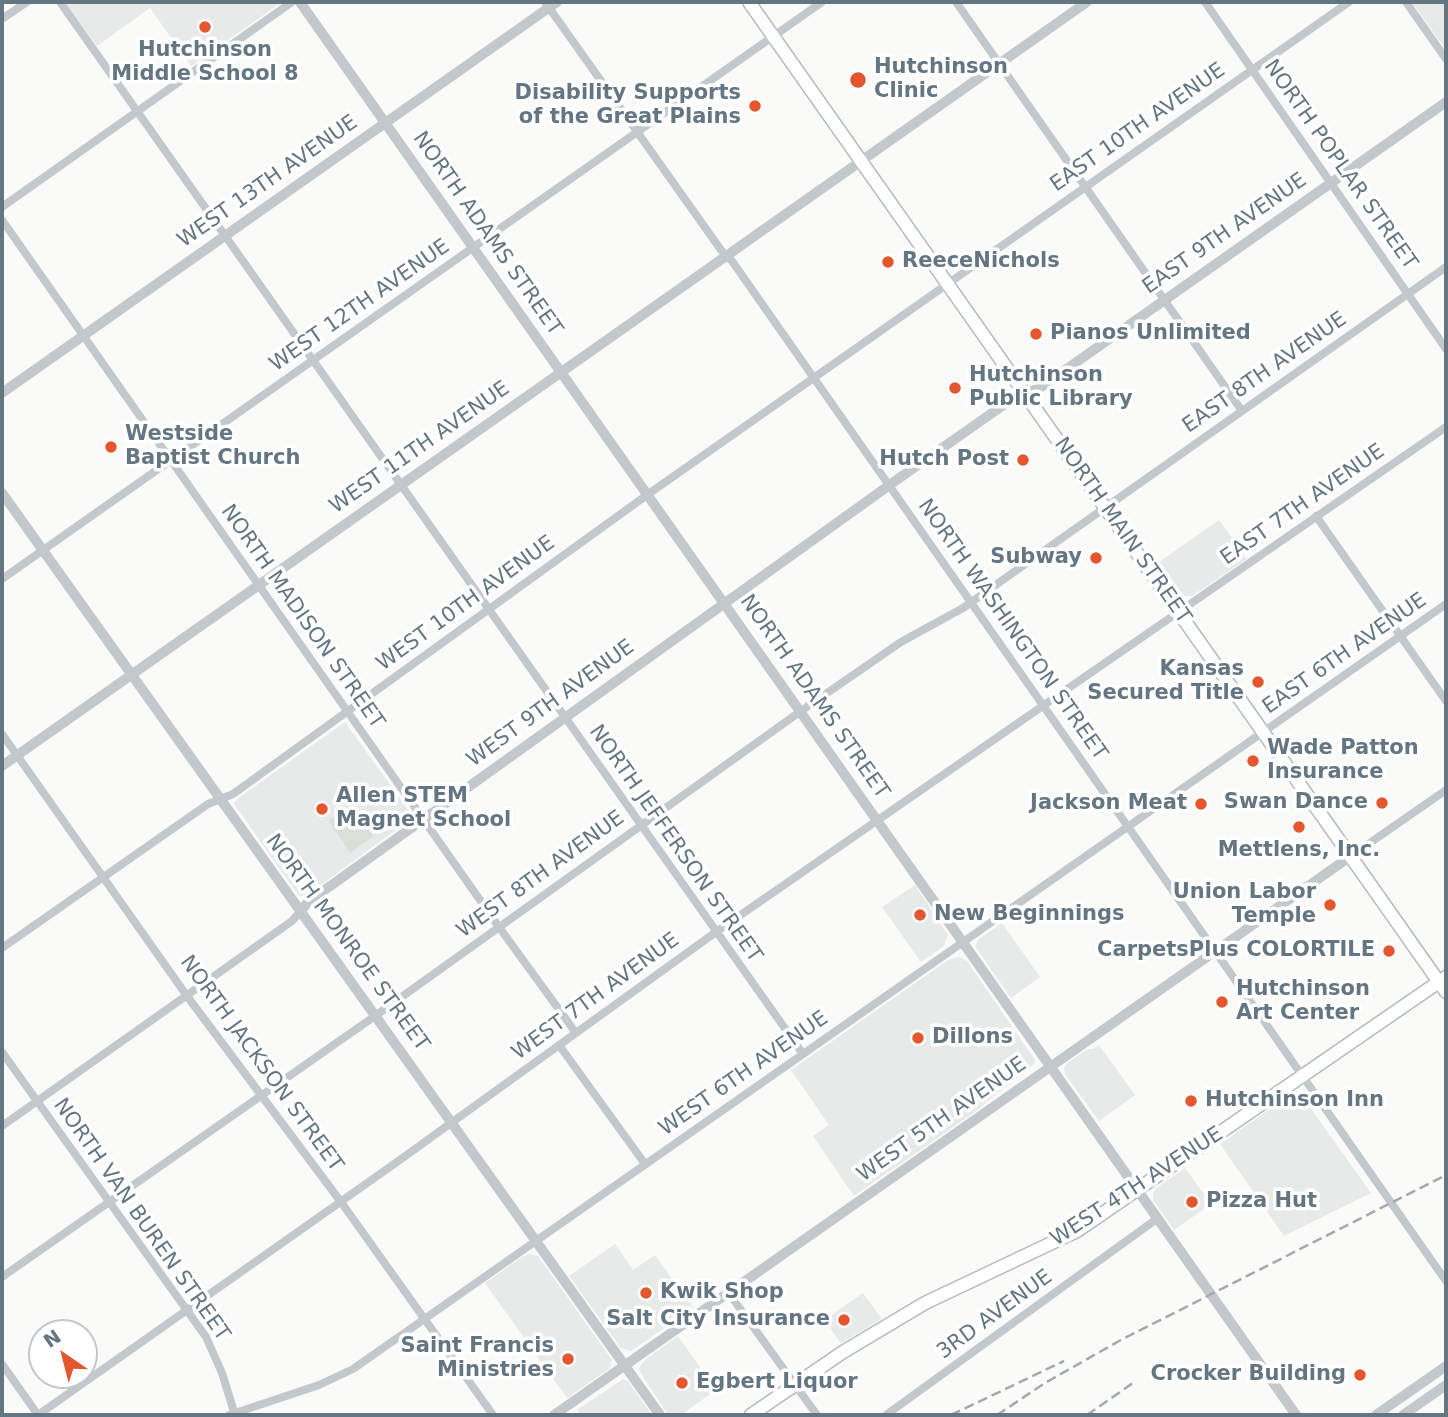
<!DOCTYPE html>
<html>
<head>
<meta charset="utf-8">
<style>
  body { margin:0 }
  #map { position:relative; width:1448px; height:1417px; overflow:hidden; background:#fafaf8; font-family:"DejaVu Sans",sans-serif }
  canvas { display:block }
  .frame { position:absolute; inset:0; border:4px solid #657683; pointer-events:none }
  .north { position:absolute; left:28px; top:1319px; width:70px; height:70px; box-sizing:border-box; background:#fff; border:2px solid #c1c8cd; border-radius:50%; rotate:325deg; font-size:19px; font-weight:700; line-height:28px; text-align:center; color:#657683 }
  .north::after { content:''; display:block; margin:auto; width:24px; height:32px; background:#e4572e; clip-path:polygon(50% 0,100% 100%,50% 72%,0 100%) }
</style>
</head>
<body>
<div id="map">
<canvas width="1448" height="1417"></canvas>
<div class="frame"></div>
<div class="north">N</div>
</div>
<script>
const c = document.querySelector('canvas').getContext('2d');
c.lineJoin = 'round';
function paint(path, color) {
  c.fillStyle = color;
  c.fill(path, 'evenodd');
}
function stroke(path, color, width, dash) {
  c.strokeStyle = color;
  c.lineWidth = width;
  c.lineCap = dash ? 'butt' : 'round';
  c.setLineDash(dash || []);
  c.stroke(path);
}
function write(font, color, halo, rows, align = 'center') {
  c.font = font + ' "DejaVu Sans",sans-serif';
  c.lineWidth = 7;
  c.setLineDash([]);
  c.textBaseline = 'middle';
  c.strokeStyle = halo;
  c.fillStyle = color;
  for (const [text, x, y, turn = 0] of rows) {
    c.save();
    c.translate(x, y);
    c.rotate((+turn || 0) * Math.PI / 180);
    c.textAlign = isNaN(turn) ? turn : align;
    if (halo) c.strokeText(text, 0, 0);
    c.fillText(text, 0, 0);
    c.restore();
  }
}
const built = new Path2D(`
  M65 2H282L191 66 150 8 97 46Z
  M1412 2H1446V50Z
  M1219 520 1247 559 1192 596H1184L1159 562Z
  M345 722 411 814 412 818 306 896H299L234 804 237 799Z
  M915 885 948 935 944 946 921 962 882 907Z
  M1002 923 1040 977 1011 998 975 946 979 939Z
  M959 957 967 961 1035 1060 1034 1064 972 1114 854 1196 813 1136 829 1125 791 1070 948 960Z
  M1099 1045 1135 1095 1099 1121 1065 1074 1064 1068 1066 1064 1088 1049H1093Z
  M1293 1093 1302 1096 1371 1193 1284 1236 1220 1144Z
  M1185 1168 1211 1204 1174 1230 1153 1200V1194L1155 1189Z
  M615 1244 633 1270 655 1255 693 1308 631 1351 621 1348 569 1276Z
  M529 1254 538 1256 612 1360 610 1368 567 1398 485 1283 522 1257Z
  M863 1293 882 1319 841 1343 824 1320Z
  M678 1336 716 1390 681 1415H668L638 1369 646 1359Z
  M623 1379 628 1381 652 1415H580L577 1410Z`);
const green = new Path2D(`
  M350 805 373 836 350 853 329 821Z`);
const minor = new Path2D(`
  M60 2 803 1054
  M545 2 721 250 732 261 1446 1281
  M956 2 1242 411
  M1205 2 1446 349
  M1406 2 1446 59
  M2 19 27 2
  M2 207 292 2
  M2 220 499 927 576 1033
  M1316 516 1446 701
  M2 579 822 2
  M2 734 187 996 341 1202 493 1415
  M1351 856 1446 790
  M2 948 208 804 233 794 647 495 1349 2
  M559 1045 645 1164
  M2 1052 206 1337 222 1373 235 1415
  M2 1126 292 921 301 911
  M2 1277 375 1016 801 711 901 642 963 608 1446 267
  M728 1292 817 1415
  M2 1364 38 1415
  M38 1415 397 1162 716 932 1446 427
  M229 1415 319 1385 353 1369 1446 604
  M886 1415 1158 1218`);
const tertiary = new Path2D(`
  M300 2 1296 1415
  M2 393 557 2
  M2 493 660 1415
  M2 766 1087 2
  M301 911 308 902 898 479 1012 399 1041 387 1446 102
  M554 1415 1351 856
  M1376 1415 1446 1366
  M1403 1415 1446 1385`);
const secondary = new Path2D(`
  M749 2 1446 992
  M751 1415 843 1352 925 1303 1077 1231 1446 977`);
const rail = new Path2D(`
  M951 1415 1064 1361
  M997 1415 1045 1383 1119 1341 1446 1175
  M1069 1415 1071 1414
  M1087 1415 1133 1383`);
const markers = [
  [205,27,7,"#e4572e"],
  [858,80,9,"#e4572e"],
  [755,106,7,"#e4572e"],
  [888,262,7,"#e4572e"],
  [1036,334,7,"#e4572e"],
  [955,388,7,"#e4572e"],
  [111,447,7,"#e4572e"],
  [1023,460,7,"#e4572e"],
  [1096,558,7,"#e4572e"],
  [1258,682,7,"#e4572e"],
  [1253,761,7,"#e4572e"],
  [1382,803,7,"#e4572e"],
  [1201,804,7,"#e4572e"],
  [322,809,7,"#e4572e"],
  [1299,827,7,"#e4572e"],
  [1330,905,7,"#e4572e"],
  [920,915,7,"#e4572e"],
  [1389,951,7,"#e4572e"],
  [1222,1002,7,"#e4572e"],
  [918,1038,7,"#e4572e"],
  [1191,1101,7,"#e4572e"],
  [1192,1202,7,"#e4572e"],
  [646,1293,7,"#e4572e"],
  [844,1320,7,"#e4572e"],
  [568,1359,7,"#e4572e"],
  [1360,1375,7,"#e4572e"],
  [682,1383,7,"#e4572e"]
];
const poiNames = [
  ["Hutchinson",205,51,"center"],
  ["Middle School 8",205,75,"center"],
  ["Hutchinson",874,68],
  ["Clinic",874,92],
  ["Disability Supports",741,94,"right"],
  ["of the Great Plains",741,118,"right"],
  ["ReeceNichols",902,262],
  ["Pianos Unlimited",1050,334],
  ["Hutchinson",969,376],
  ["Public Library",969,400],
  ["Westside",125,435],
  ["Baptist Church",125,459],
  ["Hutch Post",1009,460,"right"],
  ["Subway",1082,558,"right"],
  ["Kansas",1244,670,"right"],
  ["Secured Title",1244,694,"right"],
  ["Wade Patton",1267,749],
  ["Insurance",1267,773],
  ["Allen STEM",336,797],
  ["Magnet School",336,821],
  ["Swan Dance",1368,803,"right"],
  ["Jackson Meat",1187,804,"right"],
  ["Mettlens, Inc.",1299,851,"center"],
  ["Union Labor",1316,893,"right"],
  ["Temple",1316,917,"right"],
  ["New Beginnings",934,915],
  ["CarpetsPlus COLORTILE",1375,951,"right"],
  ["Hutchinson",1236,990],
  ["Art Center",1236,1014],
  ["Dillons",932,1038],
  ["Hutchinson Inn",1205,1101],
  ["Pizza Hut",1206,1202],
  ["Kwik Shop",660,1293],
  ["Salt City Insurance",830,1320,"right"],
  ["Saint Francis",554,1347,"right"],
  ["Ministries",554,1371,"right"],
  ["Crocker Building",1346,1375,"right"],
  ["Egbert Liquor",696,1383]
];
const streetNames = [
  ["EAST 10TH AVENUE",1138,128,-35],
  ["NORTH POPLAR STREET",1340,165,55],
  ["WEST 13TH AVENUE",268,182,-35],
  ["NORTH ADAMS STREET",487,234,55],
  ["EAST 9TH AVENUE",1225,234,-35],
  ["WEST 12TH AVENUE",360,306,-35],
  ["EAST 8TH AVENUE",1265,373,-35],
  ["WEST 11TH AVENUE",420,448,-35],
  ["EAST 7TH AVENUE",1303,505,-35],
  ["NORTH MAIN STREET",1122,531,55],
  ["WEST 10TH AVENUE",466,604,-36],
  ["NORTH MADISON STREET",302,617,55],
  ["NORTH WASHINGTON STREET",1012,630,55],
  ["EAST 6TH AVENUE",1345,654,-35],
  ["NORTH ADAMS STREET",814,697,55],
  ["WEST 9TH AVENUE",551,704,-36],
  ["NORTH JEFFERSON STREET",675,844,55],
  ["WEST 8TH AVENUE",541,875,-36],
  ["NORTH MONROE STREET",347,943,54],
  ["WEST 7TH AVENUE",596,997,-36],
  ["NORTH JACKSON STREET",261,1064,54],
  ["WEST 6TH AVENUE",744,1074,-35],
  ["WEST 5TH AVENUE",942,1120,-35],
  ["WEST 4TH AVENUE",1137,1187,-33],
  ["NORTH VAN BUREN STREET",141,1220,55],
  ["3RD AVENUE",995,1315,-36]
];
paint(built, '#e8e9e9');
paint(green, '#dadfd7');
stroke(secondary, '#b3babf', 15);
stroke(minor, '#c3c8cc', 8);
stroke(tertiary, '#c3c8cc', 10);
stroke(secondary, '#fff', 12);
stroke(rail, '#a2aab0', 2.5, [10, 5]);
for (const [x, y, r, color] of markers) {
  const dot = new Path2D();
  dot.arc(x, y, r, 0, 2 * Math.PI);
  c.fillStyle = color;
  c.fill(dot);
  stroke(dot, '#fff', 2.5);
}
write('bold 21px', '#657683', '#fff', poiNames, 'left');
write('21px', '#657683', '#fff', streetNames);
</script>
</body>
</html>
